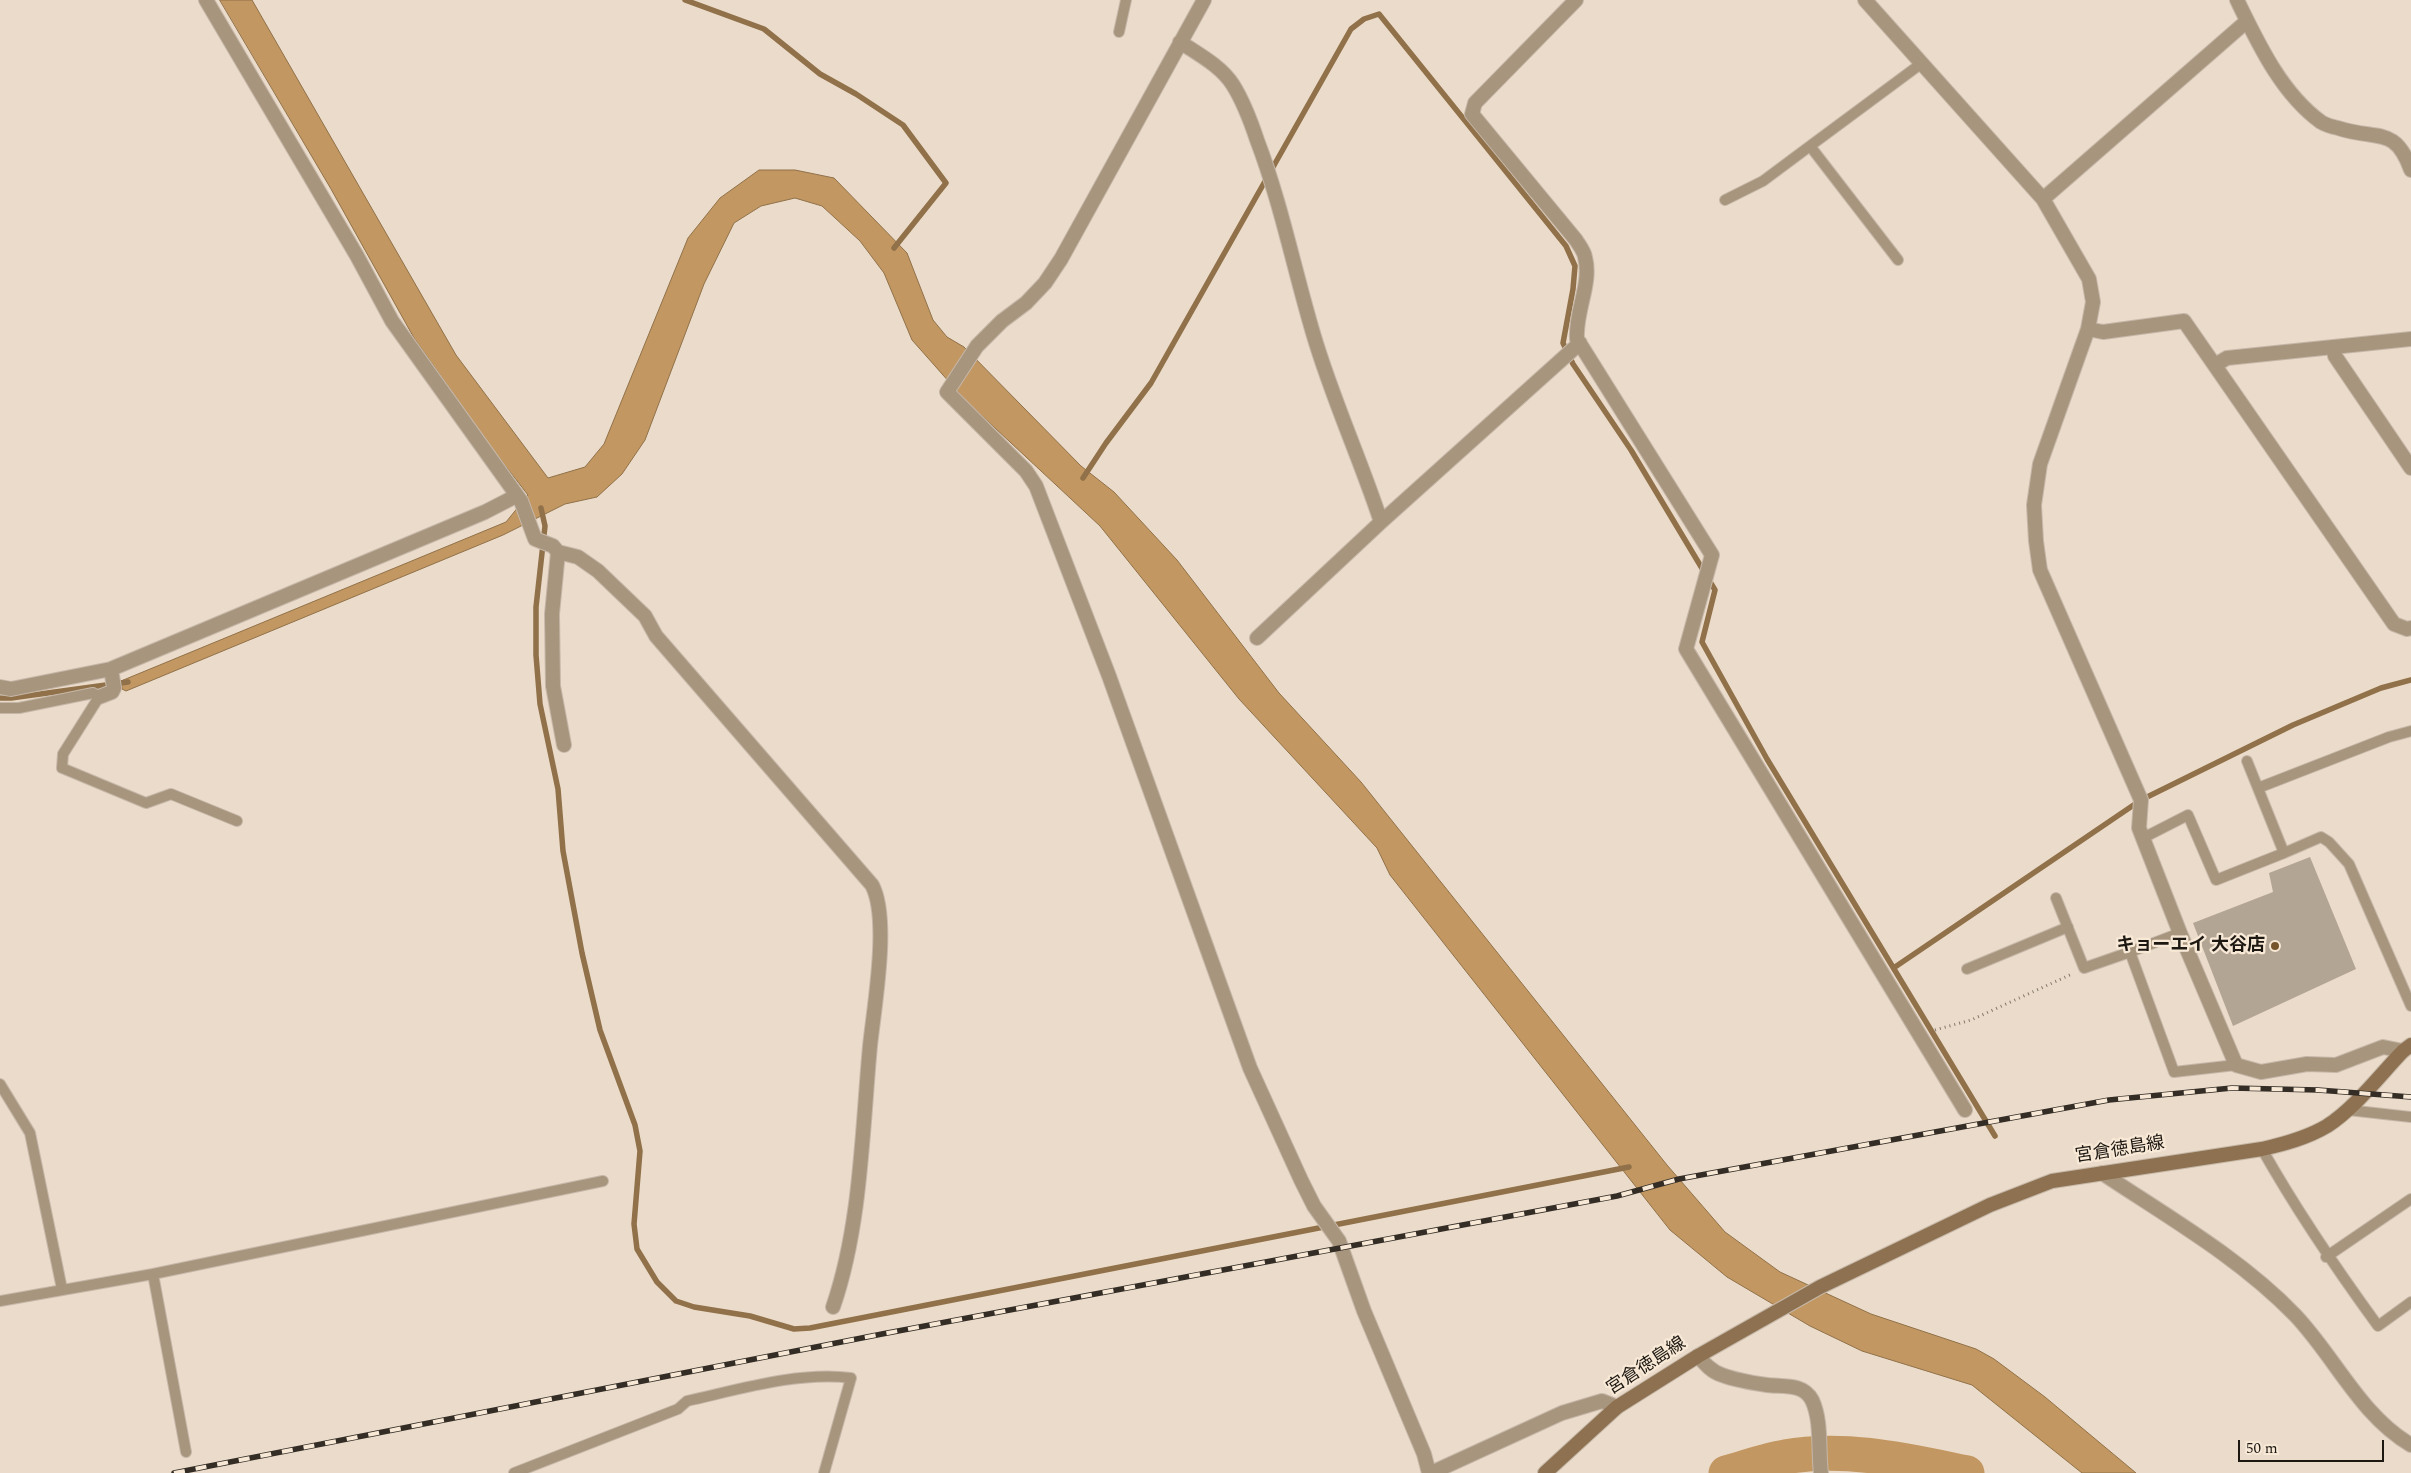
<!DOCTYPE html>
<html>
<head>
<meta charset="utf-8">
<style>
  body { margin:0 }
  #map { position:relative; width:2411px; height:1473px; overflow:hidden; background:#ebdbca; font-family:Spectral,serif }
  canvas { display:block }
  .scale { position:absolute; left:2238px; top:1440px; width:146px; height:22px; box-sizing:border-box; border:2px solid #1d1812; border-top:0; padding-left:6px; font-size:15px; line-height:18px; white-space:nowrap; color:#1d1812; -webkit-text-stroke:4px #f8e9d7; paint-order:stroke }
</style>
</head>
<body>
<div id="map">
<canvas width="2411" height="1473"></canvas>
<div class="scale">50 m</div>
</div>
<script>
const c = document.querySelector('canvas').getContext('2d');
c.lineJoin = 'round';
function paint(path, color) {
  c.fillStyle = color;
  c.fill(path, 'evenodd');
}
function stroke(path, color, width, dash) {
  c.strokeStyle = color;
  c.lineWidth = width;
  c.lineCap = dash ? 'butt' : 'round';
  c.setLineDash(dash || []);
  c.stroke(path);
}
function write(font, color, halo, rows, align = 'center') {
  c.font = font + ' Spectral,"Noto Sans JP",serif';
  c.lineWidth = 4.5;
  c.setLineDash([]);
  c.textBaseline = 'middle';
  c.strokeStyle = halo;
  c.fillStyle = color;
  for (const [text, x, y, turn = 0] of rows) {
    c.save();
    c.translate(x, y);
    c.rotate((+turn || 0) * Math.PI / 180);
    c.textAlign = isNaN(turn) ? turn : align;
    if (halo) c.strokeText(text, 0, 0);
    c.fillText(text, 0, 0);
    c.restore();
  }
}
const water = new Path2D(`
  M220 0H252L456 355 548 478 585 467 604 444 688 238 720 198 759 170H795L834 178 907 253 933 320 947 337 964 347 1081 466 1114 492 1177 560 1279 693 1361 782 1667 1165 1725 1232 1780 1272 1871 1314 1976 1349 1994 1359 2045 1397 2136 1473H2082L1972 1385 1862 1351 1810 1326 1727 1277 1670 1230 1390 875 1377 848 1239 699 1100 526 966 401 912 340 884 273 860 241 822 206 795 198 761 206 734 223 704 284 645 440 622 474 597 497 565 504 503 535 126 691 122 689 121 681 506 522 528 495 493 450 414 338 331 189Z`);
const stream = new Path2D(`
  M685 0 764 29 820 74 856 94 903 125 946 183 894 248
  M1083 478 1106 443 1151 383 1351 29 1364 19 1379 14 1566 246 1575 266 1573 289 1563 343 1573 364 1631 450 1715 590 1702 642 1767 759 1995 1136
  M541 508 545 526 536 607V655L540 704 558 789 563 851 582 953 600 1030 635 1125 640 1151 634 1224 637 1249 657 1282 676 1301 694 1307 750 1316 794 1329 810 1328 1629 1167
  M0 698H11L128 682
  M1895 967 2141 800 2293 725 2381 688 2411 680`);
const river = new Path2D(`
  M1726 1473C1745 1468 1765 1460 1785 1457 1845 1446 1908 1461 1967 1473`);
const building = new Path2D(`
  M2310 857 2356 969 2233 1026 2193 923 2273 892 2269 873Z`);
const path = new Path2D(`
  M1935 1030 1971 1020 2072 974`);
const service = new Path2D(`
  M1119 32 1126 0
  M1725 200 1763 181 1810 146
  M1898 260 1810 146 1922 63
  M0 708H19L93 693 99 697 63 754 62 768 146 803 171 794 237 821
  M2258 788 2389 737 2411 731
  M2143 838 2188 815 2216 880 2284 853 2247 761
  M2284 853 2321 837 2329 842 2349 864 2411 1006
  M2056 898 2084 968 2130 952
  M2180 933 2130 952 2174 1072 2236 1065
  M1967 969 2068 927
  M0 1084 30 1133 62 1289
  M2348 1110 2411 1117
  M2262 1149C2298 1213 2335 1267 2378 1326L2411 1302
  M2326 1257 2411 1199
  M153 1274 603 1181
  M0 1301 153 1274 186 1452
  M514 1473 678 1409 687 1401C737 1390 799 1371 851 1378L824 1473`);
const minor = new Path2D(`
  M206 0 357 256 392 321 521 501 535 539 553 546 558 552 552 614 553 686 564 745
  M1204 0 1061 259 1045 283 1026 303 1002 321 977 346 947 392 1026 471 1036 486 1109 676 1250 1068 1301 1180 1314 1206 1339 1241 1364 1311 1424 1454 1429 1473
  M1576 0 1475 103 1472 114 1576 240C1579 245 1584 251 1585 257 1592 284 1575 311 1577 339L1712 555 1686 649 1965 1110
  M1865 0 2043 199 2089 279 2093 302 2088 329 2040 464 2034 505 2036 541 2040 570 2141 800 2139 828 2180 933 2236 1065 2261 1072 2307 1064 2336 1065 2383 1047 2403 1051
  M2237 0C2258 43 2281 93 2321 122 2326 125 2333 127 2338 128 2377 141 2395 125 2411 170
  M1180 42C1198 54 1221 66 1233 85 1243 101 1251 122 1257 140 1281 203 1294 269 1313 333 1332 398 1360 458 1381 522
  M2043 199 2247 21
  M2088 329 2103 332 2184 321 2394 624 2407 629 2411 628
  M2333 347 2335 356 2411 468
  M2215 365 2227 358 2411 339
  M558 552 578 557 598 571 645 616 656 636 872 885C890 919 874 1007 870 1046 862 1132 861 1226 833 1307
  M1257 638 1381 522 1580 343
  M0 687 11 689 111 669 485 512 516 496
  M99 697 112 692 114 688 111 669
  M1698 1356C1705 1364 1712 1372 1722 1375 1735 1380 1753 1383 1767 1385 1783 1387 1803 1383 1812 1400 1822 1421 1818 1450 1821 1473
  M1431 1473 1562 1413 1602 1401 1617 1407`);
const tertiary = new Path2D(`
  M2102 1173C2168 1217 2240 1258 2295 1315 2335 1357 2360 1415 2411 1445`);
const secondary = new Path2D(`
  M1545 1473 1617 1407 1698 1356 1820 1287 1990 1205 2052 1181 2262 1149C2284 1144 2307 1138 2327 1126 2355 1108 2380 1075 2403 1051L2411 1045`);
const rail = new Path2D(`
  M174 1473 882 1334 1617 1196 1679 1179 2109 1100 2232 1088 2318 1090 2411 1097`);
const markers = [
  [2275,946,5,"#76552c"]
];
const poiNames = [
  ["キョーエイ 大谷店",2265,946]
];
const streetNames = [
  ["宮倉徳島線",2120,1151,-9],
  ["宮倉徳島線",1647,1367,-33]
];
paint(water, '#c29761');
stroke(water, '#907149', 1);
stroke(stream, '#907149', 5.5);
stroke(river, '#c29761', 35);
paint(building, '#b3a594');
stroke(service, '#c6b8a9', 12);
stroke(minor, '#c6b8a9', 16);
stroke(tertiary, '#c6b8a9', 16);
stroke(secondary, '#c6b8a9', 16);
stroke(path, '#84796e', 3, [1, 4]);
stroke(service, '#a8957e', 10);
stroke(minor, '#a8957e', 14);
stroke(tertiary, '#a8957e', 14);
stroke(secondary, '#8d7150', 14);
stroke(rail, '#332d26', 5.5);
stroke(rail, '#f8e9d7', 4, [11]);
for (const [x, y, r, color] of markers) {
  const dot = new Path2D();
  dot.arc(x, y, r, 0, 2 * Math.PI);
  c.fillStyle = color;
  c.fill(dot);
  stroke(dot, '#f8e9d7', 2);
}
write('bold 18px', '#1d1812', '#f8e9d7', poiNames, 'right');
write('18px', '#1d1812', '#f8e9d7', streetNames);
</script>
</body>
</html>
